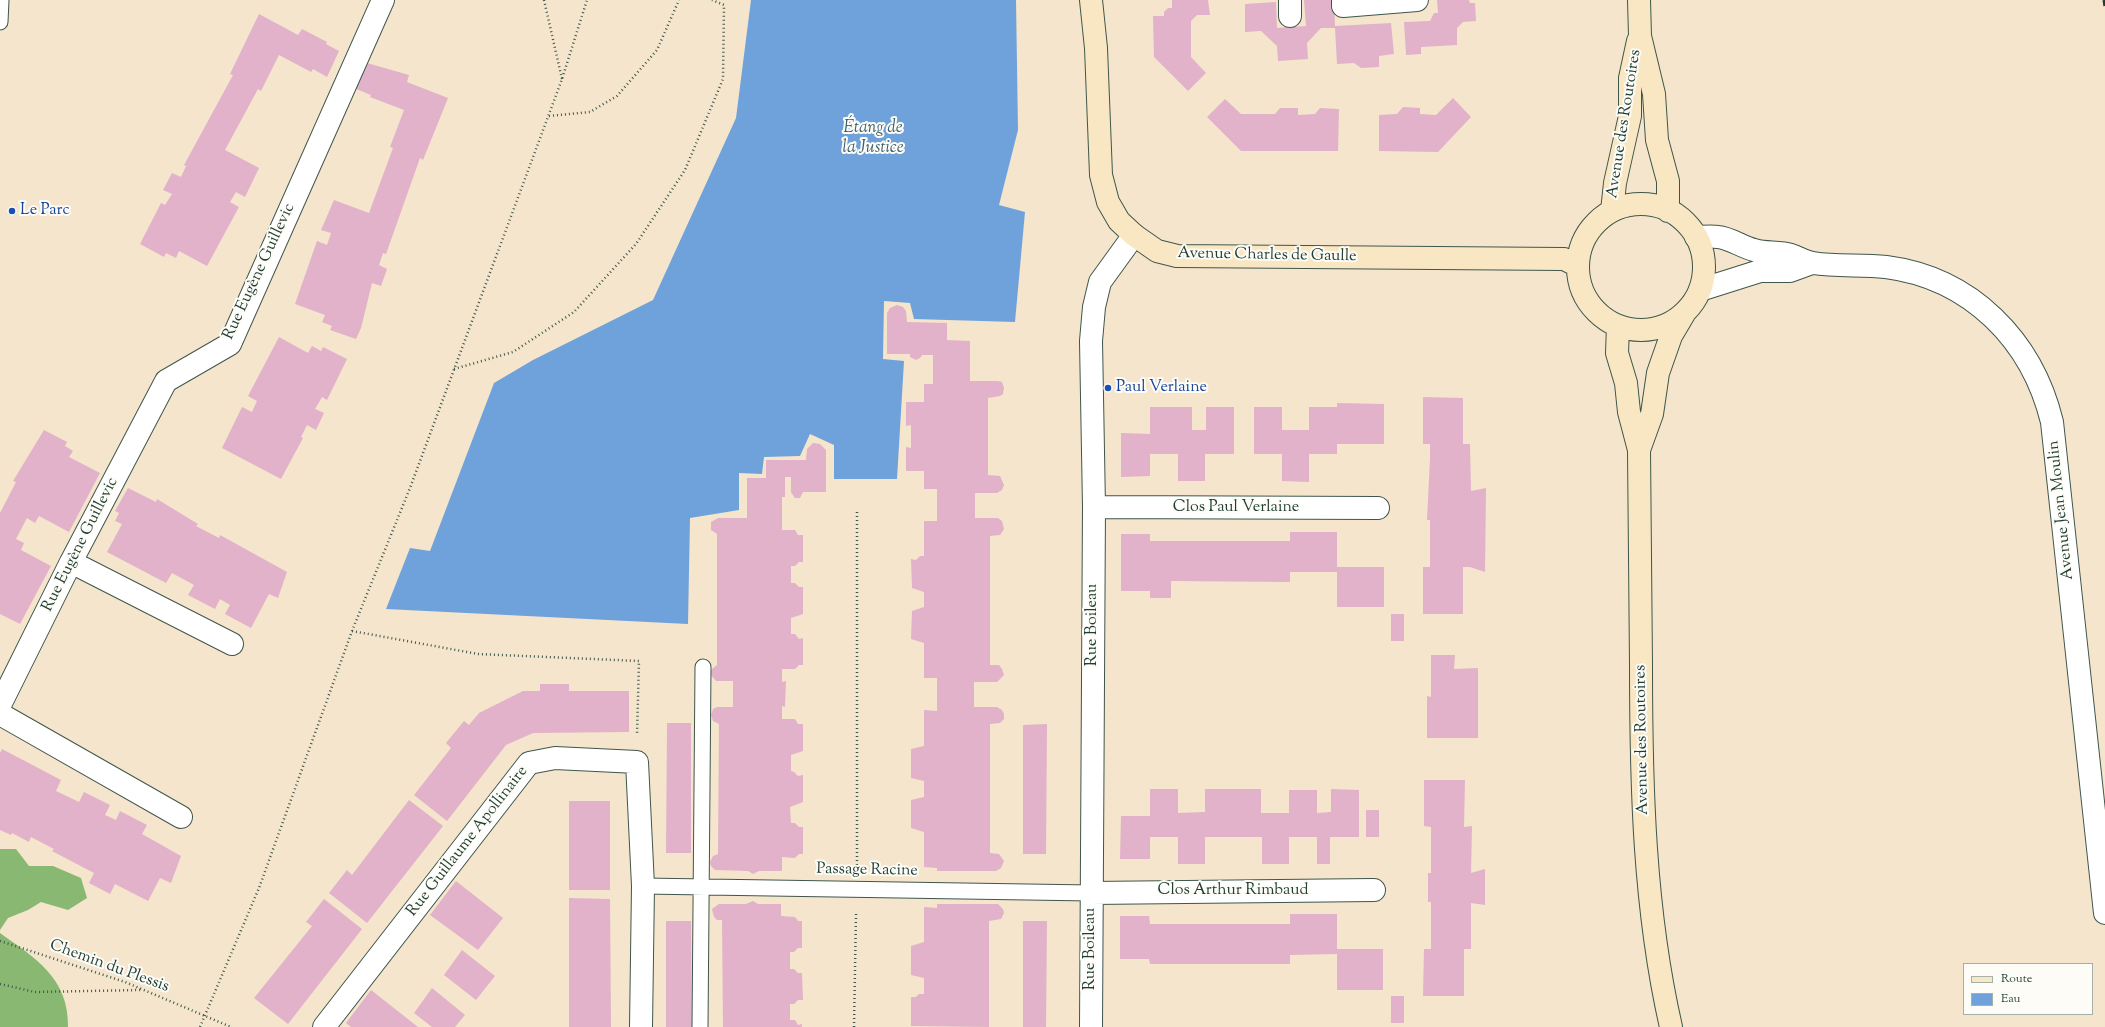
<!DOCTYPE html>
<html>
<head>
<meta charset="utf-8">
<style>
  body { margin:0 }
  #map { position:relative; width:2105px; height:1027px; overflow:hidden; background:#f4e5cc; font-family:"Sorts Mill Goudy",serif }
  canvas { display:block }
  .legend { position:absolute; left:1963px; top:963px; width:130px; height:52px; box-sizing:border-box; background:#fdfcf7; border:1px solid #a4b0a9; margin:0; padding:5px 7px; list-style:none; font-size:12px; color:#1f3d34 }
  .legend li { display:flex; align-items:center; gap:8px; height:20px }
  .legend b { width:20px; border:1px solid #a4b0a9 }
</style>
</head>
<body>
<div id="map">
<canvas width="2105" height="1027"></canvas>
<ul class="legend">
<li><b style="height:5px;background:#f9e7c3"></b>Route</li>
<li><b style="height:11px;background:#6fa2db"></b>Eau</li>
</ul>
</div>
<script>
const c = document.querySelector('canvas').getContext('2d');
c.lineJoin = 'round';
function paint(path, color) {
  c.fillStyle = color;
  c.fill(path, 'evenodd');
}
function stroke(path, color, width, dash) {
  c.strokeStyle = color;
  c.lineWidth = width;
  c.lineCap = dash ? 'butt' : 'round';
  c.setLineDash(dash || []);
  c.stroke(path);
}
function write(font, color, halo, rows, align = 'center') {
  c.font = font + ' "Sorts Mill Goudy",serif';
  c.lineWidth = 4;
  c.setLineDash([]);
  c.textBaseline = 'middle';
  c.strokeStyle = halo;
  c.fillStyle = color;
  for (const [text, x, y, turn = 0] of rows) {
    c.save();
    c.translate(x, y);
    c.rotate((+turn || 0) * Math.PI / 180);
    c.textAlign = isNaN(turn) ? turn : align;
    if (halo) c.strokeText(text, 0, 0);
    c.fillText(text, 0, 0);
    c.restore();
  }
}
const forest = new Path2D(`
  M0 849H16L29 866H53L81 878 87 898 68 910 41 902 28 910 8 918 0 930Z
  M0 933C35 958 69 978 68 1027H0Z`);
const water = new Path2D(`
  M751 0H1016L1018 130 999 205 1025 212 1015 322 914 319 910 303 884 301 883 359 904 361 897 479H834V445L810 434 800 456 764 457 762 474 739 473V510L690 518 688 624 386 609 410 548 430 551 494 383 533 360 653 300 736 118Z`);
const building = new Path2D(`
  M1172 0H1208L1210 15H1197L1191 21V57L1206 73 1188 91 1154 57 1153 16H1164V12L1168 8H1172Z
  M1304 0H1334L1335 26 1391 23 1394 54 1379 56V67L1361 68 1354 63 1337 64 1335 28H1321L1307 43 1308 59 1278 61 1277 46 1261 31 1245 32V4L1276 2 1277 28 1306 26Z
  M1437 0H1469L1470 3H1475L1476 21 1463 22 1457 28V45L1421 47V54L1406 55 1404 22 1430 21 1434 13H1438Z
  M259 14 298 35 302 29 327 42 326 44 339 51 327 77 313 69 311 72 279 55 261 91 258 89 225 150 259 168 245 197 236 192 230 202 239 207 207 266 179 251 176 258 166 253 164 257 140 244 161 203 165 205 172 194 163 190 172 173 181 177 186 166 184 165 233 75 230 74Z
  M367 63 409 75 407 82 448 98 423 160 420 158 386 254 383 253 379 265 387 269 381 286 372 283 361 328 356 339 330 330 332 326 322 322 325 315 295 304 317 241 327 245 331 233 321 230 334 200 369 213 393 148 390 147 404 110 370 97 371 95 356 89Z
  M1453 98 1471 117 1438 152 1379 151V115L1397 114 1403 107 1420 108V114L1436 115Z
  M1225 99 1241 114H1275L1280 108H1298V115L1315 114 1320 108 1339 109 1338 151H1241L1207 117Z
  M897 305 903 307 906 311 907 322 947 323V340L970 341V381H998L1002 382 1004 388 1003 394 1000 396 988 398V475L1000 476 1004 485 1002 490 997 493H975V518H998L1002 521 1004 529 1000 535 990 536V665H999L1002 669 1004 675 997 682H974V707H997L1002 710 1004 714V719L1000 723 990 724V853L999 854 1004 861 1001 868 996 871H937V868L924 867V832L911 828V800L924 797V781L911 778V749L924 746V710L937 711V678H924V643L911 639 912 611 924 607V592L912 588 911 559 916 560 920 556H924V521H937V489H924V471H906V447L911 448V425L906 426V402H924V384H933V355H922L920 358 916 360 910 357V354H887V313L890 308Z
  M279 337 308 353 312 346 321 351 323 347 347 359 327 400 322 397 315 409 324 413 316 430 307 425 301 437 303 438 281 479 222 448 242 407 252 412 257 401 248 396Z
  M1423 397 1463 398V444H1470L1471 491 1486 488 1485 572 1470 567H1463V614H1423V567H1430V520H1427L1430 459V444H1423Z
  M1337 403 1384 404V444H1337V454H1309V482L1282 481V454H1254V407H1282V430H1309V407H1337Z
  M1150 407H1192V430H1206V407H1234V454H1205V481H1178V454H1150V476L1121 477V433L1150 434Z
  M44 430 67 442 65 446 73 451 69 457 100 473 69 532 39 516 35 523 27 518 16 539 24 543 21 550 51 566 20 624 0 614V513L16 482 13 481Z
  M813 443 820 444 826 450V492H803L800 498H795L791 492V477H785V497H782V530H795L798 535H803V562H799L795 566H791V583H795L799 587H803V614L791 618V634H795L799 639 803 638V665H799L795 669H782V682L786 681 785 707 782 706V719H795L798 724H803V751L791 755V771L794 772 798 776 803 775V802L790 807 791 823H795L799 827H803V854H799L795 858 782 857V871H759L753 874 748 871 715 870 711 866 710 862 713 856 718 854 719 724 713 721 711 715 713 709 717 707H733V681H716L711 675V670L717 665V534L711 530V522L718 518H747V478H766V460H806L807 449Z
  M128 488 156 502 157 499 198 524 196 526 219 538 220 535 287 572 278 598 269 594 251 628 225 614 230 605 220 599 215 609 188 595 194 585 172 573 166 583 107 552 122 524 115 521 119 513 115 511Z
  M1290 532H1337V567H1384V607H1337V572H1290V582L1171 581V598H1150V591H1121V534H1150V541H1290Z
  M1391 614H1404V641H1391Z
  M1431 655H1455L1454 669 1478 668V738H1427V696L1431 697Z
  M540 684H569V691H629V732L533 733 506 745 447 821 414 795 451 748 446 743 464 721 469 725 479 713 523 691H540Z
  M667 723H691V853H666Z
  M1047 724 1046 854H1023V725Z
  M2 749 61 780 56 791 79 802 84 792 110 805 105 815 116 820 120 811 147 825 142 834 181 856 171 883 160 878 148 901 115 884 110 894 89 883 94 873 52 851 54 849 31 837 29 842 12 833 11 835 0 830V753Z
  M1424 780H1465L1464 827 1472 826 1471 873 1485 869V905L1471 903V949H1464V996H1423L1424 949H1431V902H1428V873H1431V827L1424 826Z
  M1150 789H1178V813L1205 812V789H1261V813H1289V790H1317V813L1331 812V789L1359 790V837H1330V864H1317V837H1289V864H1262V837H1205V864H1178V837H1150V859H1120L1121 816H1150Z
  M409 800 443 826 367 923 329 893 347 870 352 875Z
  M569 801H610V890H569Z
  M1366 810H1379V837H1366Z
  M456 881 503 918 478 950 430 915Z
  M569 898 610 899 611 1027H569Z
  M324 899 362 929 288 1024 254 998 312 926 306 922Z
  M753 901 758 904H781V916L795 917 798 921H802V948H798L794 952H790V969H794L798 973H802L803 1000H798L794 1004H790V1020H795L798 1025 802 1024V1027H723L722 920H717L714 917 712 909 719 904H746Z
  M937 904H998L1003 909 1004 913 1001 919 989 921V1027L911 1026V997H916L919 994H924V978L911 975V946L924 942V907L937 908Z
  M1290 914H1337V949H1383V990H1337V954L1290 955V964H1150L1149 959H1120V916H1149L1150 924H1290Z
  M666 921H691L692 1027H666Z
  M1023 921H1047L1046 1027H1023Z
  M462 950 495 976 476 1000 444 975Z
  M432 988 465 1015 455 1027H432L414 1013Z
  M371 990 418 1027H351L346 1023Z
  M1391 996H1404V1023H1391Z`);
const path = new Path2D(`
  M544 0 562 79
  M549 116 590 112 617 96 657 50 679 0
  M454 369 513 352 574 312 636 244 685 170 723 79 724 5 712 0
  M352 631 478 654 639 661 637 735
  M857 865V510
  M0 941 125 982 231 1027
  M0 984 35 992 141 990
  M200 1027 259 888 352 631 410 488 562 79 587 0
  M854 1027 856 914`);
const lane = new Path2D(`
  M0 22 1 0
  M643 886 1091 893
  M700 1027 703 667`);
const street = new Path2D(`
  M1290 0V16
  M1343 0V6L1417 0
  M1696 237C1703 237 1711 236 1718 237 1730 238 1742 247 1754 250 1766 254 1779 251 1791 255 1798 257 1805 262 1813 263 1837 267 1862 264 1886 267 1971 278 2032 340 2052 422L2105 913
  M1700 290 1760 271H1790L1812 263
  M1094 507 1378 508
  M71 562 232 644
  M0 705 71 562 166 381 230 344 383 0
  M0 714 181 817
  M1091 893 1374 890
  M324 1027 529 763 555 758 637 762 643 886 641 1027
  M1091 1027 1094 507 1091 341 1094 307 1100 282 1134 235`);
const secondary = new Path2D(`
  M1091 0 1096 48 1101 175 1108 202 1119 221 1134 235 1157 251 1177 256 1564 259 1578 266
  M1639 0 1640 36 1654 94 1657 140 1668 181V211
  M1578 267a63 63 0 1 1 126 0a63 63 0 1 1-126 0Z
  M1612 211 1615 183 1630 116V78L1638 41
  M1618 326 1617 353 1626 383 1629 412 1639 450C1640 522 1640 594 1641 665 1641 786 1644 909 1671 1027
  M1639 450 1652 414 1658 373 1671 336 1684 314`);
const rail = new Path2D(`
  M2104 0 2105 7`);
const markers = [
  [12,211,4,"#1a4fb4"],
  [1108,388,4,"#1a4fb4"]
];
const streetNames = [
  ["Avenue des Routoires",1625,124,-81],
  ["Avenue Charles de Gaulle",1267,256,1],
  ["Rue Eugène Guillevic",260,272,-65],
  ["Clos Paul Verlaine",1236,508],
  ["Avenue Jean Moulin",2062,510,-96],
  ["Rue Eugène Guillevic",81,545,-63],
  ["Rue Boileau",1093,625,-90],
  ["Avenue des Routoires",1643,740,-91],
  ["Rue Guillaume Apollinaire",468,842,-52],
  ["Passage Racine",867,871,1],
  ["Clos Arthur Rimbaud",1233,891],
  ["Rue Boileau",1091,949,-90],
  ["Chemin du Plessis",109,967,20]
];
const transitNames = [
  ["Le Parc",20,211],
  ["Paul Verlaine",1116,388]
];
const waterNames = [
  ["Étang de",873,129],
  ["la Justice",873,149]
];
paint(forest, '#89b872');
paint(water, '#6fa2db');
paint(building, '#e1b2c9');
stroke(lane, '#3f564b', 17);
stroke(street, '#3f564b', 24);
stroke(secondary, '#3f564b', 24);
stroke(path, '#3f564b', 2.5, [1, 3]);
stroke(lane, '#fff', 15);
stroke(street, '#fff', 22);
stroke(secondary, '#f9e7c3', 22);
stroke(rail, '#1f3d34', 3, [6, 3]);
for (const [x, y, r, color] of markers) {
  const dot = new Path2D();
  dot.arc(x, y, r, 0, 2 * Math.PI);
  c.fillStyle = color;
  c.fill(dot);
  stroke(dot, '#fdfcf7', 1.5);
}
write('16px', '#1f3d34', '#fdfcf7', streetNames);
write('16px', '#164399', '#fdfcf7', transitNames, 'left');
write('italic 17px', '#3b606e', '#fdfcf7', waterNames);
</script>
</body>
</html>
